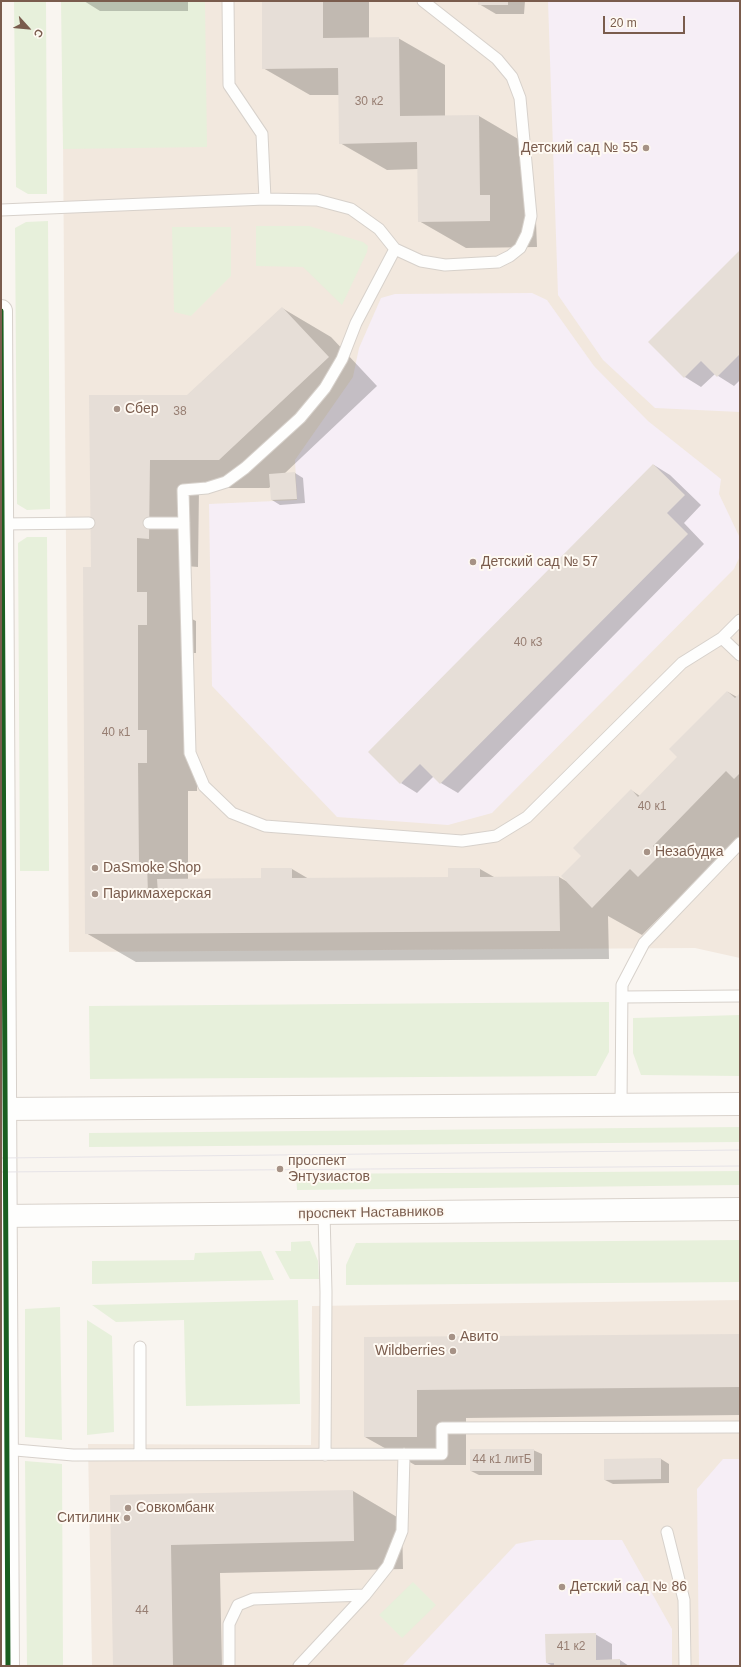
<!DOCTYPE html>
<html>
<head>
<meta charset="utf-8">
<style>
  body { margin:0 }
  #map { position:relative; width:741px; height:1667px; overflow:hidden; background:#f9f5f0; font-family:Arial,sans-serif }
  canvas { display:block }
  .frame { position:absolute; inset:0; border:2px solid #7a5c4d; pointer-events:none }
  .north { position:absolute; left:8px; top:8px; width:40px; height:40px; -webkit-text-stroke:3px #fffaf3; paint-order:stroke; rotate:117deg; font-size:11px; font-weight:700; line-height:16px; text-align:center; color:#7a5c4d }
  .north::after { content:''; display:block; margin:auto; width:14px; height:18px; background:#7a5c4d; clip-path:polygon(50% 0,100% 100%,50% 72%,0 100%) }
  .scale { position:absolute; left:603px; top:16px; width:82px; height:18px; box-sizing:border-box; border:2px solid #7a5c4d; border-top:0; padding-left:5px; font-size:12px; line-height:14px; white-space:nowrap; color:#7a5c4d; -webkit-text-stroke:3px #fffaf3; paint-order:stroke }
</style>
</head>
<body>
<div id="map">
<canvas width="741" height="1667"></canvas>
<div class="frame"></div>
<div class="north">С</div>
<div class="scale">20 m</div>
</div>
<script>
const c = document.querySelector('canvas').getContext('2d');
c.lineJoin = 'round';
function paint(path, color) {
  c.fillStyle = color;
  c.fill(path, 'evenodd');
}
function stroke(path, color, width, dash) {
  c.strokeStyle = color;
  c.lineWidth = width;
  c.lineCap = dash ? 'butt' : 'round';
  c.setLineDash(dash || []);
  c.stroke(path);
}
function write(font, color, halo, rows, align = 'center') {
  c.font = font + ' Arial,sans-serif';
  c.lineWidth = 4;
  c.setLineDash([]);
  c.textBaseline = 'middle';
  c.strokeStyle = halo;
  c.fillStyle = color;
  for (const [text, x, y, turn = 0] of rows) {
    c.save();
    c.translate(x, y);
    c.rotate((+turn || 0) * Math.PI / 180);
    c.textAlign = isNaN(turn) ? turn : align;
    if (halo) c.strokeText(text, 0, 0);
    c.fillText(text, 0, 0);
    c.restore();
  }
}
const residential = new Path2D(`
  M62 1H740V958L695 948 69 952Z
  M740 1300V1666H92L88 1444 311 1445 312 1306Z`);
const education = new Path2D(`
  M548 1H740V412L655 408 603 360 558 295Z
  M532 293 547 300 594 366 648 421 721 479 719 494 740 538V556L734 569 492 813 448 825 337 817 212 686 209 504 297 500 295 460 353 377 359 348 381 298 395 294Z
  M723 1459H740V1666H699L697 1489Z
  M536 1540H622L672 1629V1666H402L516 1544Z`);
const green = new Path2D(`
  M14 1H46L47 194H28L16 187Z
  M61 1H205L207 147 63 149Z
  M48 221 50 509 27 510 17 504 15 228 26 222Z
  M256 226H309L363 242 368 246 367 252 342 305 303 267 256 266Z
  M172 227H231V276L191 316 174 312Z
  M27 537H47L49 871H20L18 543Z
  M609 1002V1052L596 1076 90 1079 89 1006Z
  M740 1015V1076L641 1075 633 1053V1018Z
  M740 1127V1142L89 1147V1133Z
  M740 1171V1185L297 1190 296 1174Z
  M740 1240V1282L346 1285V1265L356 1243Z
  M310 1241 318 1261 319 1279H290L275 1251H291V1242Z
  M261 1251 274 1280 92 1284V1261L194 1260 195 1253Z
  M298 1300 300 1404 186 1406 184 1320 116 1322 92 1305Z
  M60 1307 62 1440 25 1437V1309Z
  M87 1320 112 1336 114 1432 87 1435Z
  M25 1461 62 1464 63 1666H27Z
  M413 1582 436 1605 402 1638 379 1615Z`);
const shadow = new Path2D(`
  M84 1H188V11H100Z
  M263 1H369V38H398L445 65V116H479L525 143 526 217 536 222 537 247 466 248 419 221 418 169 387 170 340 143 339 95H310L263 68Z
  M479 1H525L524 14H496L479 4Z
  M740 251V380L734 386 715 374 701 387 685 377 650 342Z
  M282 308 331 337 377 386 284 474 295 473 303 478 305 503 280 505 272 500 271 486 269 488H199L198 567 186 566V616L196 621V653H187V754L197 760V791H188V880L262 879 292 869 309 879 449 878 480 869 494 877H559L566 881 582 856 631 790 640 796 679 757 728 692 737 697 740 694V836L702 875 710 883 688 904 678 899 642 935 608 916 609 959 136 962 86 933 92 567 90 396H187Z
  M654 465 670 475 701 505 684 523 704 544 458 793 441 783 434 776 417 793 401 783Z
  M740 1335V1415L466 1418V1465H415L365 1437V1338Z
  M533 1450 542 1454V1475H479L471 1471Z
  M661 1459 669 1464V1483L613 1484 605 1480V1460Z
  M353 1491 402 1520 403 1569 220 1573 222 1666H114L111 1496Z
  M595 1634 612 1644V1661L620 1660 629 1666H553L547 1663Z`);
const building = new Path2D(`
  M262 1H323V38L399 37 400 116 479 115 480 195H490V221L418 222 417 142 339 144 338 68 262 69Z
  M478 1H508V5H478Z
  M740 250V354L717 377 701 361 684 378 648 342Z
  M282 307 329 357 219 460H150L149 539 137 538V592H147V625H138V730H147V763H138L139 863H147L148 894H158L157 879 261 878V868H292V878L448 877V868H480V877L559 876 560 931 85 934 83 567H91L89 395H187Z
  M653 464 685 495 667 513 688 534 440 784 420 764 400 784 368 752Z
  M295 472 297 499 271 500 269 474Z
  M727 691 735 698 740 693V773L734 779 726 771 653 846 661 854 638 877 630 869 592 908 561 876 581 856 573 848 631 789 638 797 677 757 669 749Z
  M740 1334V1387L417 1390V1437H364V1337Z
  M470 1449H534V1471H470Z
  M661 1458V1479L604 1480V1459Z
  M353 1490 354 1541 171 1545 173 1666H113L110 1495Z
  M596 1633V1660L620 1659V1666H554V1663H546L545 1634Z`);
const service = new Path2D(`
  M228 1 229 85 262 134 265 199 317 200 351 209 379 229 395 249 421 261 445 265 498 262 510 256 520 248 527 234 531 216 520 98 512 77 497 59 423 1
  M1 210 265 199
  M395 249 356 323 342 359 325 388 300 418 245 468 226 482 207 488 183 490 190 753 204 786 232 813 265 826 462 841 496 836 527 817 682 663 722 638 740 620
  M149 523H184
  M1 524 89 523
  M722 638 740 655
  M623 997 740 996
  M621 1105 622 985 644 943 740 843
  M324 1213 326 1292 325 1455
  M4 1449 73 1455 442 1454V1428L740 1427
  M140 1455V1347
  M667 1532 684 1600 685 1666
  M229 1666V1624L238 1605 253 1599 365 1595
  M299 1666 365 1595 388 1566 402 1531 404 1454`);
const tertiary = new Path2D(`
  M1 311 8 1666`);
const secondary = new Path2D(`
  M1 1109 740 1104
  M1 1216 740 1209`);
const tram = new Path2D(`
  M1 1158 740 1150
  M1 1172 740 1166`);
const cycleway = new Path2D(`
  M1 311 8 1666`);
const markers = [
  [646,148,4,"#a69286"],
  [117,409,4,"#a69286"],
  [473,562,4,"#a69286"],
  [647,852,4,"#a69286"],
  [95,868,4,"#a69286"],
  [95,894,4,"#a69286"],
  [280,1169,4,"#a69286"],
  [452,1337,4,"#a69286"],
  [453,1351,4,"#a69286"],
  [128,1508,4,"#a69286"],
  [127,1518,4,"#a69286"],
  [562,1587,4,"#a69286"]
];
const numberNames = [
  ["30 к2",369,102],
  ["38",180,412],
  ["40 к3",528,643],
  ["40 к1",116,733],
  ["40 к1",652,807],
  ["44 к1 литБ",502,1460],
  ["44",142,1611],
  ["41 к2",571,1647]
];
const poiNames = [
  ["Детский сад № 55",638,148,"right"],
  ["Сбер",125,409],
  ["Детский сад № 57",481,562],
  ["Незабудка",655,852],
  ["DaSmoke Shop",103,868],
  ["Парикмахерская",103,894],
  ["проспект",288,1161],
  ["Энтузиастов",288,1177],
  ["Авито",460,1337],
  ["Wildberries",445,1351,"right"],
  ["Совкомбанк",136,1508],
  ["Ситилинк",119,1518,"right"],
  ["Детский сад № 86",570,1587]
];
const streetNames = [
  ["проспект Наставников",371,1213,-1]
];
paint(residential, '#f2e8de');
paint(education, '#f6eef6');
paint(green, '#e7f0db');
paint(shadow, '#0003');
paint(building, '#e6ded7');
stroke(service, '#d7d1cb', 13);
stroke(tertiary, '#d7d1cb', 24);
stroke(secondary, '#d9d2cb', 24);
stroke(service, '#fefefd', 11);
stroke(tertiary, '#fefefd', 22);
stroke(secondary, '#fefefd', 22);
stroke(tram, '#e6e3e7', 1);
stroke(cycleway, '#1b5e20', 5);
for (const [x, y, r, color] of markers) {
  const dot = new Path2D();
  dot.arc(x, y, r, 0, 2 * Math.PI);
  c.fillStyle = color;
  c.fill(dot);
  stroke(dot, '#fffaf3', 1.5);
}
write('12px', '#977e72', null, numberNames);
write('14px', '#7a5c4d', '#fffaf3', poiNames, 'left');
write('14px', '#7a5c4d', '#fffaf3', streetNames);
</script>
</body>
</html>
